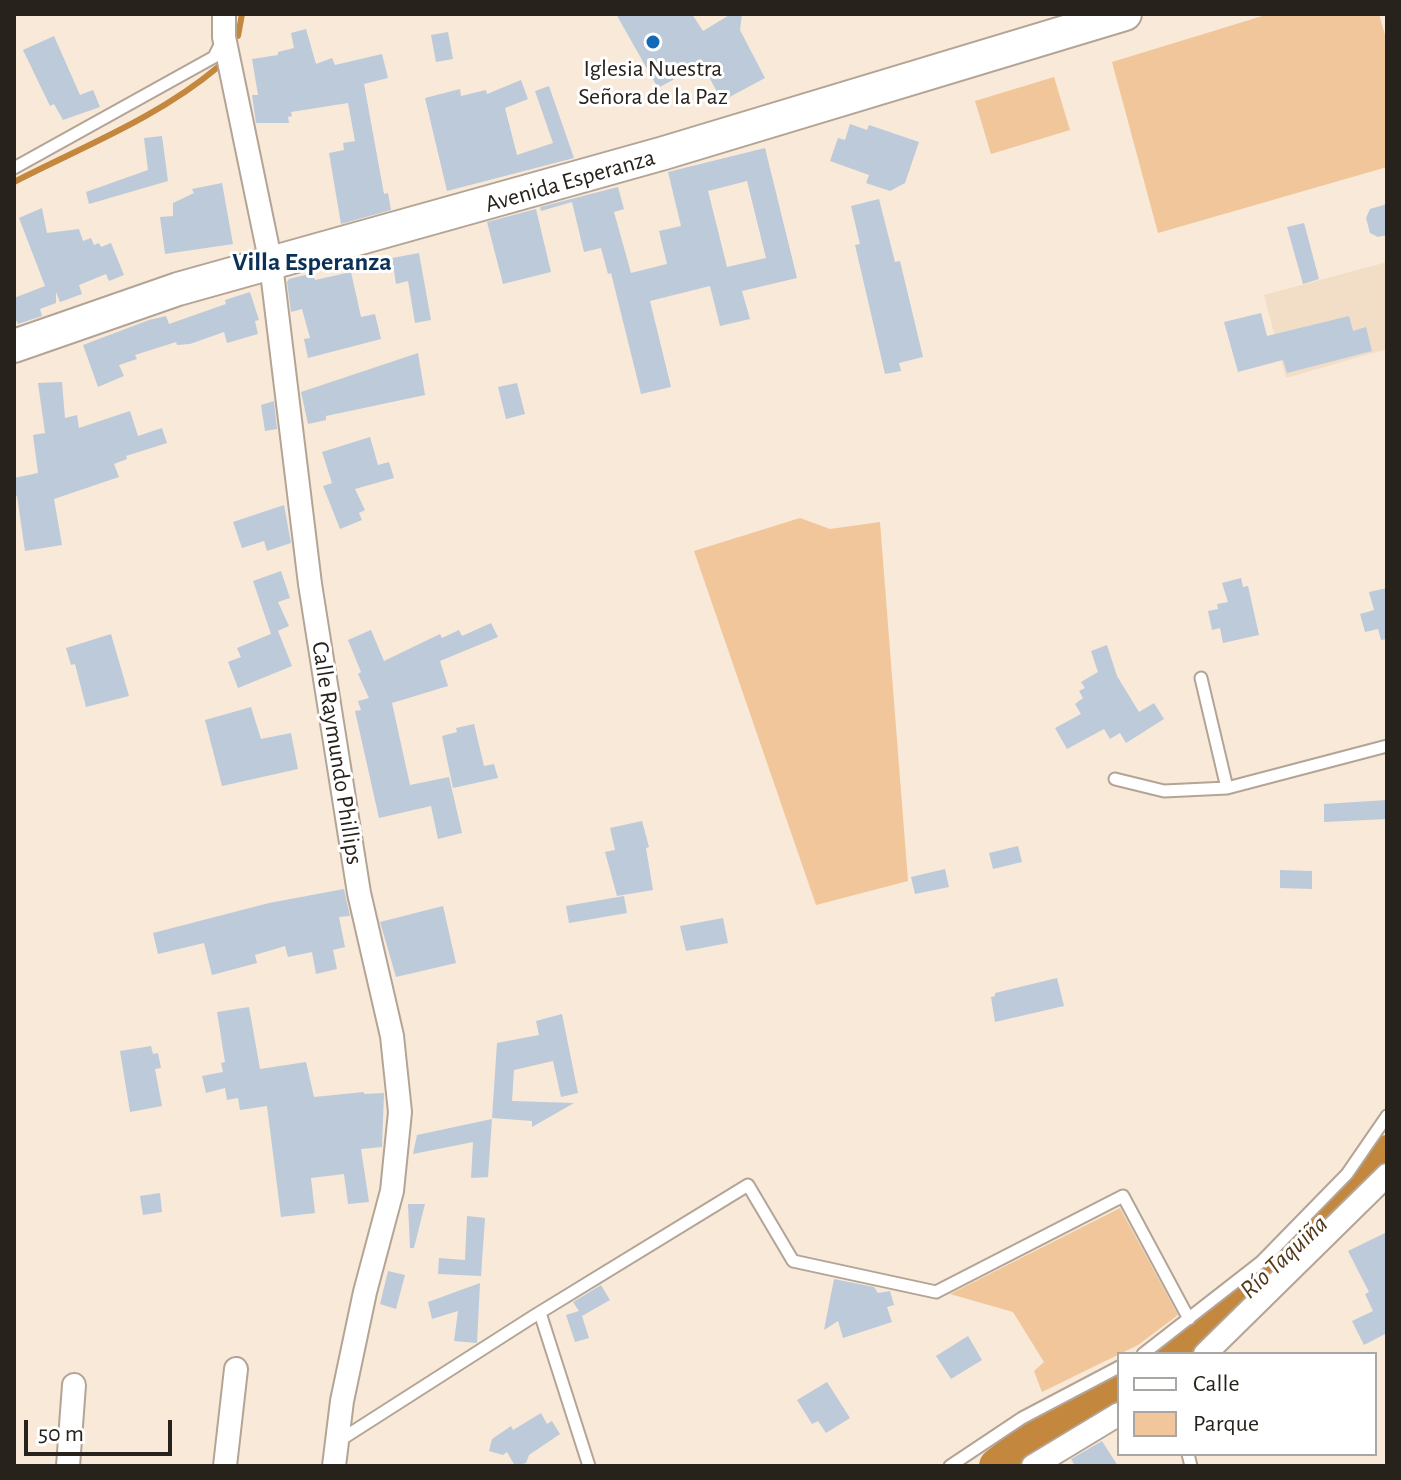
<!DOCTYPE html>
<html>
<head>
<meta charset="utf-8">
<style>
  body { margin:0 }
  #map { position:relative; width:1401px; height:1480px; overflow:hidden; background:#f9e9d9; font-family:"Alegreya Sans",sans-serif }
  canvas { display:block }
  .frame { position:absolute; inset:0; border:16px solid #28221c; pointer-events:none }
  .legend { position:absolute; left:1117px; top:1352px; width:260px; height:104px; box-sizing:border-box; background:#fff; border:2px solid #a9a7a4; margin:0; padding:10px 14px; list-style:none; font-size:24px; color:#28221c }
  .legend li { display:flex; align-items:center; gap:16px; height:40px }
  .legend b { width:40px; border:2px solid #a9a7a4 }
  .scale { position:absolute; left:24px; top:1420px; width:148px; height:36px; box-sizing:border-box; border:4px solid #28221c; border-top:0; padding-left:10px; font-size:24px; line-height:28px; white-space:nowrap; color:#28221c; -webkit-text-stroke:6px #fff; paint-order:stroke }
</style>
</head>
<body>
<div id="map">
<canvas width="1401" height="1480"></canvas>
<div class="frame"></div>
<ul class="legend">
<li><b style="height:10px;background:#fff"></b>Calle</li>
<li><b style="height:22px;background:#f0c69a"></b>Parque</li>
</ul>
<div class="scale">50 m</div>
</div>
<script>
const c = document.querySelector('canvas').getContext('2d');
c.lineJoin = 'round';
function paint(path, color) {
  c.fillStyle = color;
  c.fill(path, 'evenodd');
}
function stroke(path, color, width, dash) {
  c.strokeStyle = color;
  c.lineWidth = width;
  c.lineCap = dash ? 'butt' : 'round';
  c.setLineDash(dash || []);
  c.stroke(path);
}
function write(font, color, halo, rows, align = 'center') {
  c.font = font + ' "Alegreya Sans",sans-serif';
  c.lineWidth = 6;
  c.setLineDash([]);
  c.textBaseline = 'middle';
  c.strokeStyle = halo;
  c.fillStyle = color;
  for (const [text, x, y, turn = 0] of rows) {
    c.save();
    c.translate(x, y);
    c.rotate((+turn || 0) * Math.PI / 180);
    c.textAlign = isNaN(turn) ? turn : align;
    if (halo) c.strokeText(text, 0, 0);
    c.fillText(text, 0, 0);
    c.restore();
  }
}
const built = new Path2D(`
  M1387 262V349L1286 378 1264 295Z`);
const green = new Path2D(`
  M1269 14H1379L1387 42V167L1158 233 1112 62Z
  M1054 77 1070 130 991 154 975 101Z
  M800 518 830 529 880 522 908 881 816 905 694 551Z
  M1120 1208 1178 1315 1138 1345 1042 1392 1034 1371 1044 1362 1013 1312 950 1294Z`);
const stream = new Path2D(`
  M238 36 242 14
  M14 182C82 147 159 117 218 67`);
const river = new Path2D(`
  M1174 1354 1293 1253 1387 1153
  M997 1466 1028 1442 1119 1389`);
const building = new Path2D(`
  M616 14H692L703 31 731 14H742L740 30 765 78 722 101 702 64 658 88Z
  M306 29 316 64 332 58 335 65 382 54 388 78 364 84 384 194 388 193 391 210 341 224 329 153 344 150 343 143 355 141 348 103 291 112 292 116 288 117 289 123H256L252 95H258L252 59 278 55V52L294 48 291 33Z
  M448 32 453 59 436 62 431 35Z
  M54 36 80 95 93 90 100 107 63 120 54 104 50 106 23 50Z
  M521 80 528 99 505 108 517 155 553 143 535 91 549 86 574 158 447 191 425 98 460 89 461 96 486 90 487 94Z
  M850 124 867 130 869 125 919 142 905 183 890 191 866 183 869 175 830 161 838 138 845 140Z
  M162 136 168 181 89 204 86 192 148 170 144 138Z
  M765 148 797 278 742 291 750 319 720 326 710 286 650 301 671 387 641 394 611 273 608 274 601 248 584 252 572 202 541 211 540 207 618 187 624 209 614 212 631 273 667 264 659 231 681 226 668 172ZM747 181 766 258 727 267 708 191Z
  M222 183 233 244 165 254 160 217 173 216V203L194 193 192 189Z
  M879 199 895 262 900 261 923 357 899 363 901 371 885 374 855 245 860 244 851 206Z
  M1387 204V235L1378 237 1370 233 1366 218 1370 209Z
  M42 208 47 233 79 229 83 241 91 238 94 245 99 243 101 247 111 243 124 275 109 281 106 274 79 285 82 294 60 302 56 292V303L40 309 42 316 18 324 17 321 14 322V298L45 286 19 218Z
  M536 209 551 272 503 284 487 222Z
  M1304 223 1319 279 1303 284 1287 227Z
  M419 253 431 320 415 323 408 281 396 284 392 258Z
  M351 272 361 317 375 314 381 339 308 358 304 339 310 338 302 309 291 312 287 282 289 279 313 273 315 280Z
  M250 292 259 320 255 321 258 334 227 343 224 332 190 344 177 345 176 342 135 355 137 359 119 365 124 376 98 387 83 345 149 320 166 316 169 324 226 304 225 300Z
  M1261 313 1267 336 1349 316 1353 331 1366 327 1372 351 1287 373 1283 360 1238 372 1224 322Z
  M418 353 425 395 326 416V420L308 424 301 392Z
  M62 382 65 418 77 415 79 428 130 411 138 436 162 428 167 443 126 456 127 459 114 464 119 477 54 499 62 545 25 551 17 496 14 497V478L38 473 33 435 45 433 38 383Z
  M517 383 525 414 506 419 498 387Z
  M274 401 277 429 265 431 261 405Z
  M370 437 378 465 389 462 394 478 355 489 365 510 359 513 362 520 340 529 323 486 332 483 322 452Z
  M284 505 291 543 267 551 264 541 242 548 233 522Z
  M281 571 290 598 278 602 289 626 271 634 253 581Z
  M1241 578 1243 587 1248 586 1259 635 1223 643 1220 628 1212 630 1208 611 1218 609 1217 604 1228 602 1222 583Z
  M1387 588V639L1381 640 1378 629 1365 632 1360 614 1374 610 1369 592Z
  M491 623 498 637 440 661 448 686 392 703 410 785 449 777 462 833 438 839 431 806 379 818 355 711 361 710 358 701 369 698 358 674 361 672 348 640 371 630 384 661 440 634 442 638 459 630 462 636Z
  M278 631 292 666 238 688 228 662 241 657 237 648Z
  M111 634 129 696 86 707 75 664 71 665 66 648Z
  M1107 645 1117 676 1139 712 1154 703 1164 719 1126 743 1120 733 1110 739 1104 729 1067 749 1055 728 1081 714 1075 704 1083 698 1079 691 1085 688 1081 682 1098 672 1091 651Z
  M251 707 261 739 291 733 298 769 222 786 205 720Z
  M474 724 484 766 494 764 498 778 453 788 442 736 457 732 456 728Z
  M1387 800V819L1324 822V804Z
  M642 821 649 847 646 848 653 890 617 896 605 852 615 850 610 828Z
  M1018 846 1022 862 993 869 989 853Z
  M945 869 949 887 915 894 911 877Z
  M1280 870 1312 871V889L1280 888Z
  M344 889 350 916 339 917 345 947 333 950 337 969 316 974 312 952 288 957 285 946 255 955 257 963 212 975 204 943 158 954 153 933 269 903Z
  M624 896 627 913 569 923 566 906Z
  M443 906 456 963 396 977 380 922Z
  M723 918 728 943 686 951 680 926Z
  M1057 978 1064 1006 995 1022 991 997 995 996V993Z
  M249 1007 260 1069 306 1062 314 1097 364 1092V1094L384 1093 382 1147 361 1149 369 1202 348 1204 344 1174 311 1178 315 1213 281 1217 267 1106 240 1110 238 1098 227 1100 225 1088 206 1093 202 1076 223 1072 221 1063 225 1062 217 1012Z
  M562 1014 578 1093 561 1097 553 1061 514 1070 512 1101 574 1103 532 1127V1121L492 1118 497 1043 539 1035 536 1021Z
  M151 1046 153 1054 158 1053 161 1068 155 1069 162 1106 130 1112 120 1051Z
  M492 1119 488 1177 471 1178 473 1142 413 1154 417 1135Z
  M160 1193 162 1212 143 1215 140 1196Z
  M408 1204H425L414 1248H410Z
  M467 1216 485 1218 481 1276 438 1274 439 1258 465 1260Z
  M1387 1232V1337L1385 1334 1364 1345 1352 1321 1373 1311 1365 1294 1369 1292 1348 1251Z
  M388 1271 405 1275 396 1309 380 1304Z
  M834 1279 874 1287 878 1293 890 1291 894 1305 887 1307 892 1322 843 1338 838 1321 824 1330Z
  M480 1283 477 1343 454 1341 458 1311 432 1319 428 1302Z
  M601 1285 610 1300 582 1316 589 1338 575 1342 566 1315 579 1311 573 1302Z
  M968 1336 982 1360 951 1379 936 1356Z
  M827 1382 850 1418 826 1433 818 1421 812 1424 797 1400Z
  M541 1413 547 1424 552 1421 560 1434 529 1455 526 1463 515 1466 507 1452 503 1455 489 1451 492 1439 511 1426 513 1430Z
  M1102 1441 1118 1466H1075L1071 1459Z`);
const service = new Path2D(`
  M14 168 214 57 222 41
  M1201 678 1227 788
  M1115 779 1164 791 1227 788 1387 746
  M540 1313 589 1466
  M1143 1354 1261 1262 1347 1174 1387 1116
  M337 1442 534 1316 748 1185 793 1261 936 1292 1123 1196 1189 1319
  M1188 1454 1191 1466
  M950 1466 1022 1418 1119 1367`);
const minor = new Path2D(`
  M224 14V37L271 264 310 584 359 893 392 1036 400 1112 392 1191 365 1292 342 1401 334 1466
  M1205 1354 1387 1175
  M68 1466 74 1385
  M225 1466 236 1369
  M1033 1466 1119 1414`);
const secondary = new Path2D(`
  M14 346 178 289 664 153 1125 14`);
const markers = [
  [653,42,8,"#1269b7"]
];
const poiNames = [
  ["Iglesia Nuestra",653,69],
  ["Señora de la Paz",653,97]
];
const streetNames = [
  ["Avenida Esperanza",570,181,-16],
  ["Calle Raymundo Phillips",337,753,81]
];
const neighbourhoodNames = [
  ["Villa Esperanza",312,262]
];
const waterNames = [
  ["Río Taquiña",1284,1257,-43]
];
paint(built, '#f2ddc7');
paint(green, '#f0c69a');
stroke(stream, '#c3873e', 6);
stroke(river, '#c3873e', 36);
paint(building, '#bccada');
stroke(service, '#b3a495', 15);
stroke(minor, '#b3a495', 26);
stroke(secondary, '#b3a495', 36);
stroke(service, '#fff', 11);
stroke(minor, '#fff', 22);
stroke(secondary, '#fff', 32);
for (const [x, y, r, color] of markers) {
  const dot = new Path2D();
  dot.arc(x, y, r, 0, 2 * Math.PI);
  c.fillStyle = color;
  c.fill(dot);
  stroke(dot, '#fff', 3);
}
write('24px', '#28221c', '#fff', poiNames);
write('24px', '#28221c', '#fff', streetNames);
write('bold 26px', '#0a3157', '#fff', neighbourhoodNames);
write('italic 26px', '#53391a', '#fff', waterNames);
</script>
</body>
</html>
